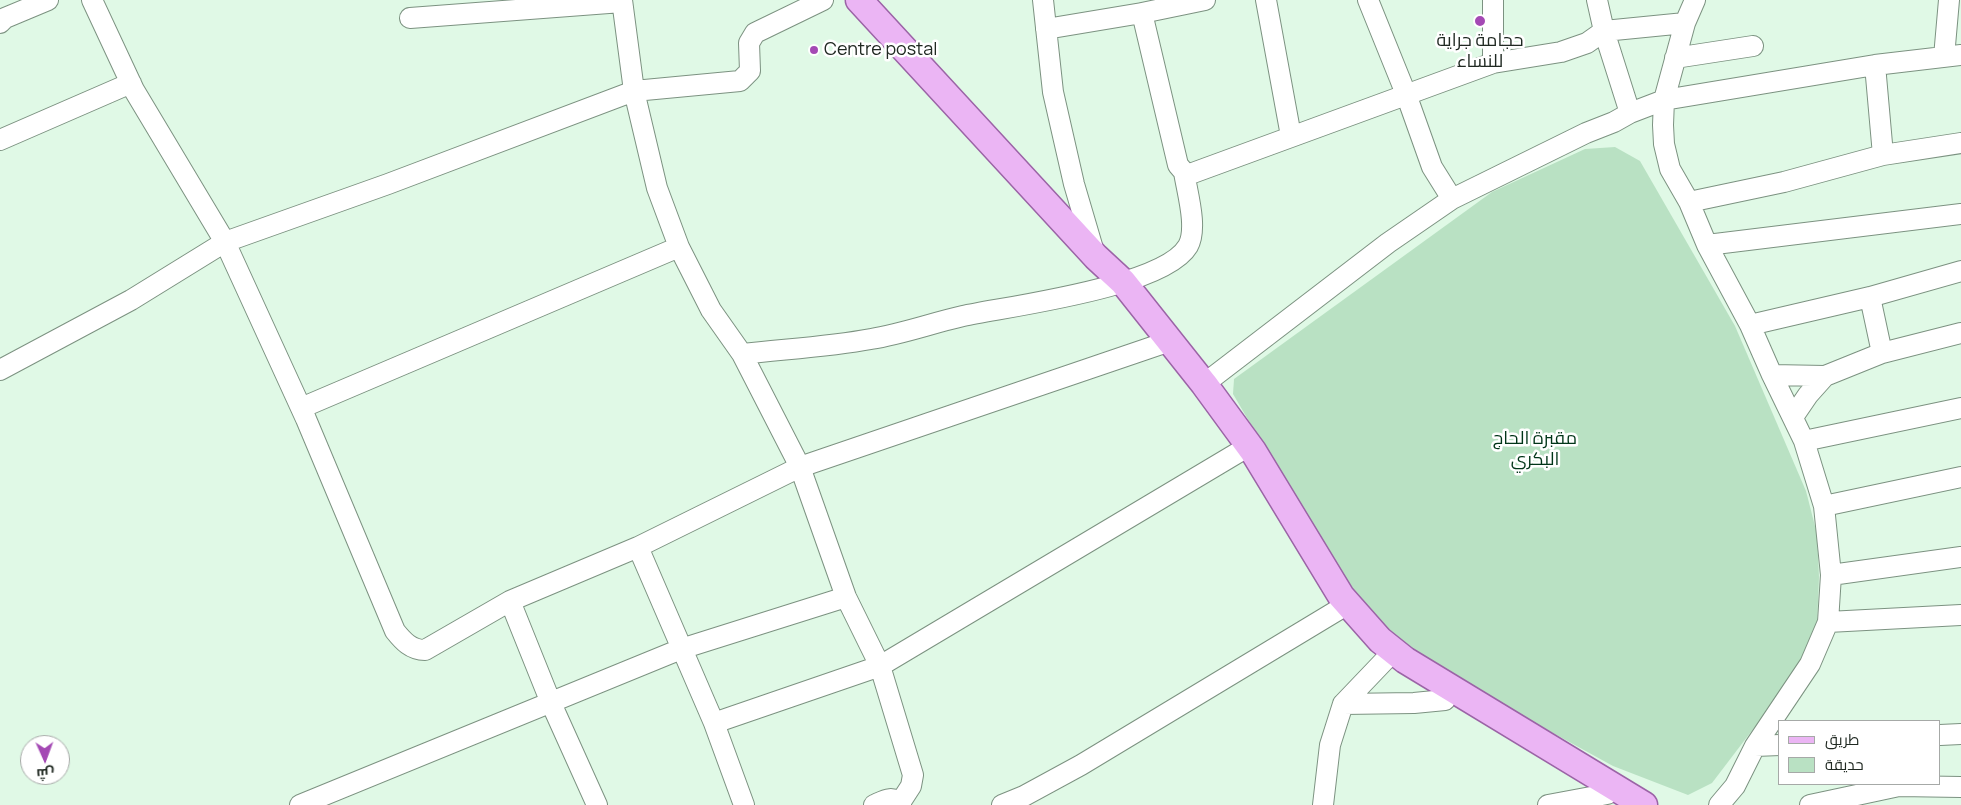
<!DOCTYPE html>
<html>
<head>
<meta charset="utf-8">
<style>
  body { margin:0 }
  #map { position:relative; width:1961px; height:805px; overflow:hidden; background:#e0f9e6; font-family:Manrope,Cairo,sans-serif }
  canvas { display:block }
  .legend { position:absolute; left:1778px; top:720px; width:162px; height:65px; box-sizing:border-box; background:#fff; border:1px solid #a6a9a7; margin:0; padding:6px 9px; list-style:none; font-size:15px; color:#202922 }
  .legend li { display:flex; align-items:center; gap:10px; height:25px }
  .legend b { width:25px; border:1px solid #a6a9a7 }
  .north { position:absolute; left:20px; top:735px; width:50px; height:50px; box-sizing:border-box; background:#fff; border:1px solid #a6a9a7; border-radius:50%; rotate:178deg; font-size:14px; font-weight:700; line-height:20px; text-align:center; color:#202922 }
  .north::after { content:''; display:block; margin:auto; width:18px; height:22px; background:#a449b4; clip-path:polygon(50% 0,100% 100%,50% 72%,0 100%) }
</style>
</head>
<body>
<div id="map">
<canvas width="1961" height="805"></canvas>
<ul class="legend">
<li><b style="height:6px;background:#ebb5f4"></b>طريق</li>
<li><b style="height:14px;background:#b9e1c3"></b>حديقة</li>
</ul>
<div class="north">ش</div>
</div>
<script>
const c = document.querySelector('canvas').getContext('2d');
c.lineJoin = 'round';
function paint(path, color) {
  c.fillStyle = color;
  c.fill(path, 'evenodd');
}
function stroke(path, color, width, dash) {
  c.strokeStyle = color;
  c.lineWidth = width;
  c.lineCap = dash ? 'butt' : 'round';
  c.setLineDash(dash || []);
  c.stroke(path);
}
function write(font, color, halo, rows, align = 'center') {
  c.font = font + ' Manrope,Cairo,sans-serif';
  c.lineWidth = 5;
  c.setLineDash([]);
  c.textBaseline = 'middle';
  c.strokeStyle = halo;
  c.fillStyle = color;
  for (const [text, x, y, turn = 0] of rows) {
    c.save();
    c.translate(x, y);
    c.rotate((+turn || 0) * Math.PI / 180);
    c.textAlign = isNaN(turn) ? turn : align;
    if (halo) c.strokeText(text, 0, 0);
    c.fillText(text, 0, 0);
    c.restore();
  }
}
const green = new Path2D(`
  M1615 147 1640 161 1735 326 1806 491 1817 534 1819 577 1817 627 1808 657 1712 783 1688 795 1613 766 1402 650 1355 602 1233 394 1234 379 1492 192 1585 149Z`);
const minor = new Path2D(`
  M92 0 134 90 225 242 306 419 395 631C403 641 411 650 425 650L510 601 638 547 800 467 1170 341
  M622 0 634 91 657 188 679 247 711 310 742 354 800 467 846 597 880 666 913 775 911 786 900 803
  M1043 0 1053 92 1074 184 1094 252
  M1266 0 1291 136
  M1368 0 1406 94 1432 167 1452 199
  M1493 0V63
  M1597 0 1604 31 1630 113
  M1695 0 1685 23 1664 100 1663 125 1664 144 1670 169 1689 202 1707 245 1750 325 1772 375 1804 441 1824 506 1831 575 1828 622 1810 664 1755 746 1735 786 1719 805
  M1142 13 1178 165 1184 172 1190 174 1493 63 1561 52 1587 43 1604 31 1685 23
  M410 18 622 2
  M0 23 5 18 48 0
  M1046 29 1142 13 1205 0
  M1944 57 1949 0
  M1675 58 1753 46
  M1875 65 1883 155
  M0 140 131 83
  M1689 202 1784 182 1883 155 1961 143
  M1707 245 1961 214
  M1870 297 1882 353
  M1750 325 1870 297 1961 271
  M742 354C785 349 828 347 871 339 902 334 932 323 963 316 1010 306 1164 287 1188 246 1198 228 1187 192 1184 172
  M0 370 131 300 225 242 388 184 634 91 740 81 750 71 749 43 755 33 823 0
  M1772 375 1825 376 1882 353 1961 333
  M1204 384 1388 243 1452 199 1586 133 1614 122 1630 113 1664 100 1875 65 1961 55
  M301 408 679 247
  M1793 417 1808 395 1825 376
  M1804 441 1961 408
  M1824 506 1961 477
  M638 547 714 723 744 805
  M1831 575 1961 557
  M510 601 551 703 597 805
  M1828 622 1961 615
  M1343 704 1414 703 1445 700
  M714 723 880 666 1239 452
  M1940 735 1961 734
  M1755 746 1780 745
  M300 805 681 649 846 597
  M874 805C883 801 893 794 901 805
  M1002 805 1024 796 1081 765 1338 610
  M1323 805 1330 745 1343 704 1386 659
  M1548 805 1607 794
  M1810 805 1899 786 1961 787`);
const major = new Path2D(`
  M859 0 1096 257 1123 282 1204 384 1253 451 1341 596 1380 640 1405 660 1644 805`);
const markers = [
  [1480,21,6,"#a449b4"],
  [814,50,5,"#a449b4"]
];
const poiNames = [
  ["حجامة جراية",1480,41],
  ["للنساء",1480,62],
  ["Centre postal",824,50,"left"]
];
const parkNames = [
  ["مقبرة الحاج",1535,439],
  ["البكري",1535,460]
];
paint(green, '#b9e1c3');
stroke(minor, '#7c9281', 22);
stroke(major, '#9b64a6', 29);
stroke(minor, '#fff', 20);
stroke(major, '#ebb5f4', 26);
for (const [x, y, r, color] of markers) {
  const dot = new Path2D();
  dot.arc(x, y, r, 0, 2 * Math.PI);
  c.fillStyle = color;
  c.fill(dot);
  stroke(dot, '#fff', 2);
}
write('18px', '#202922', '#fff', poiNames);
write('18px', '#003518', '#fff', parkNames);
</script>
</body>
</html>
